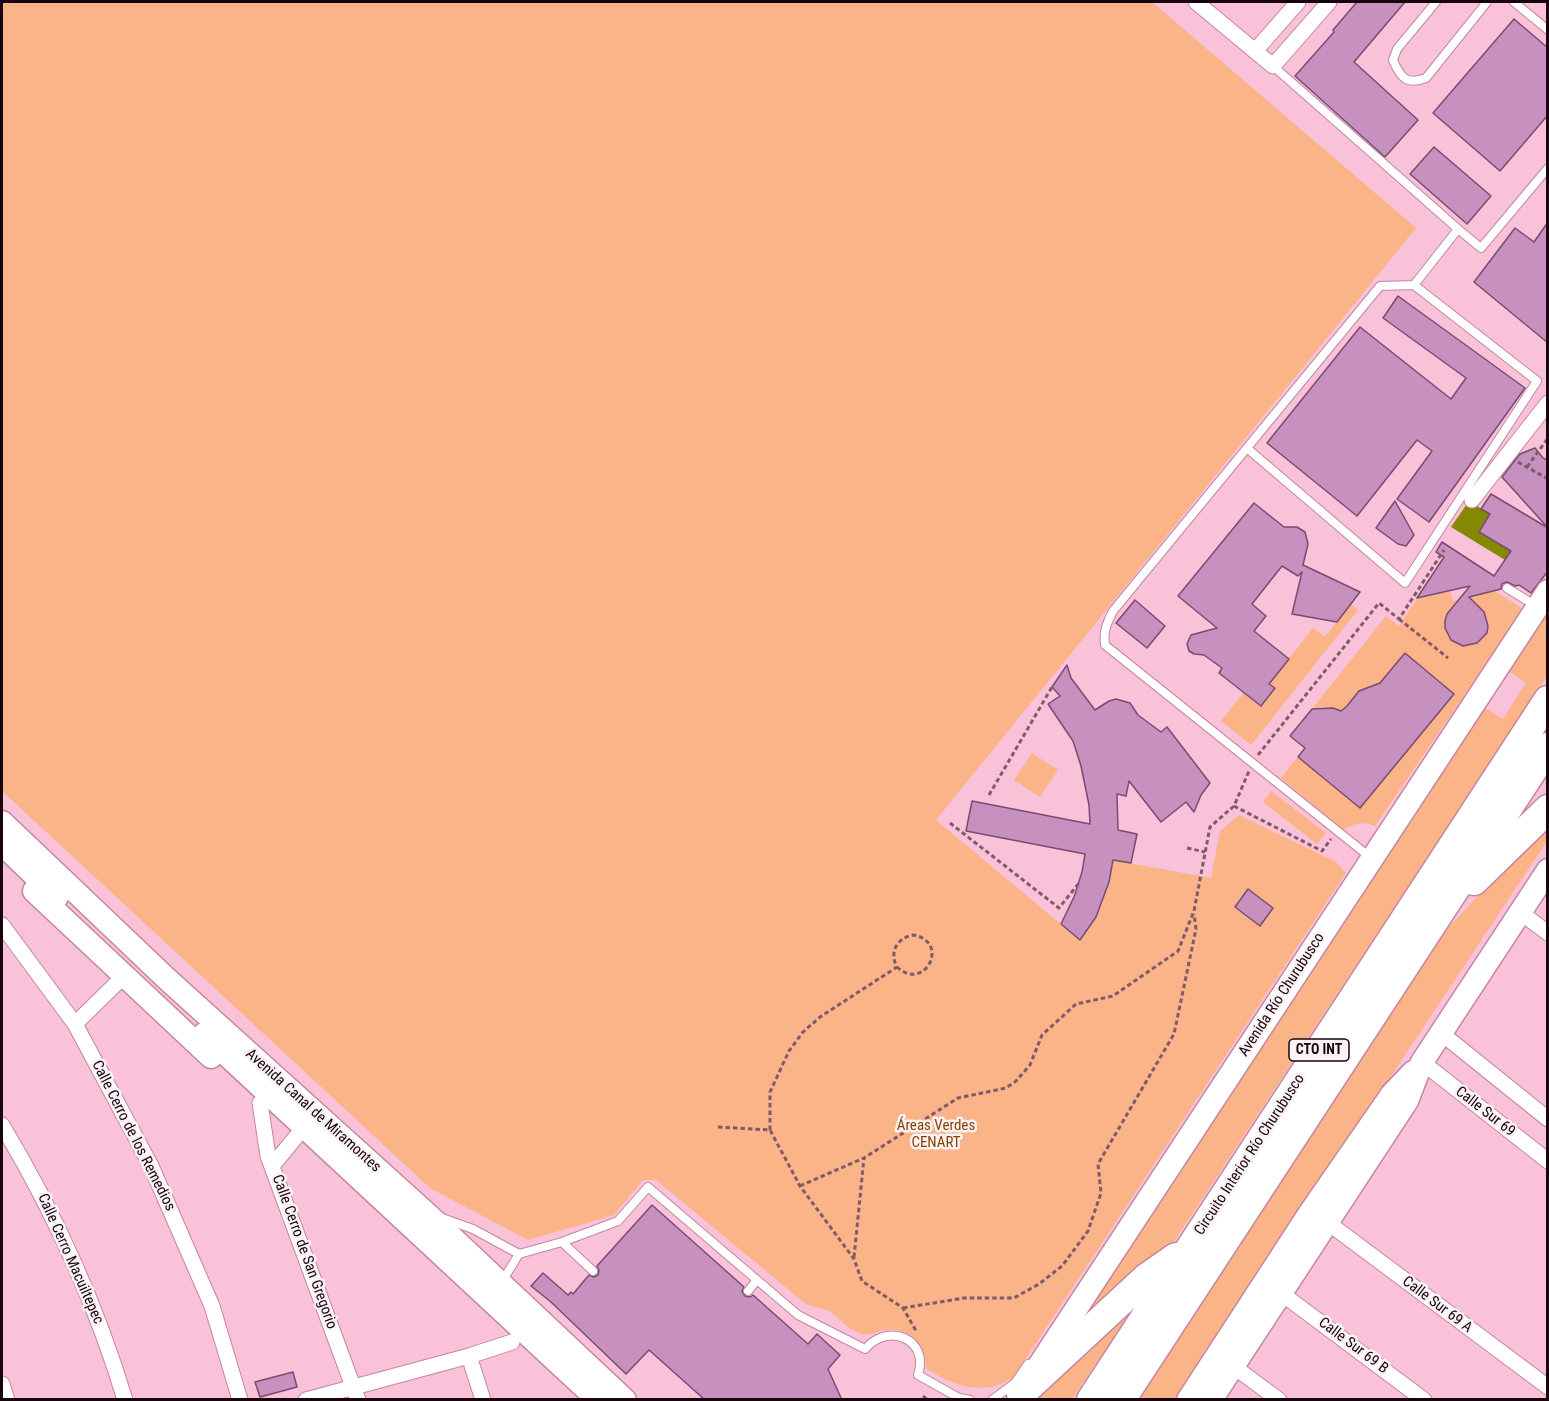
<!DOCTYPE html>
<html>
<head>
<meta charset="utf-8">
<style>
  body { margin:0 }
  #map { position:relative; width:1549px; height:1401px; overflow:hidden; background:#fac2d9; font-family:"Roboto Condensed",sans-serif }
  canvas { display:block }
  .frame { position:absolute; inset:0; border:3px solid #19040e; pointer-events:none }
</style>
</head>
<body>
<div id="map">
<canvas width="1549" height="1401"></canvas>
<div class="frame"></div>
</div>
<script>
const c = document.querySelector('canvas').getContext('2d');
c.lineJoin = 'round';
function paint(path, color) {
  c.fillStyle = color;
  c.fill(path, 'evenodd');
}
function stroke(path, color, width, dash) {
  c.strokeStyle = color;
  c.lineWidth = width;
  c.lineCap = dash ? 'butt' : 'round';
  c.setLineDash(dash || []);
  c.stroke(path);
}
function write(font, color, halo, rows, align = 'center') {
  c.font = font + ' "Roboto Condensed",sans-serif';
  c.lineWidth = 5;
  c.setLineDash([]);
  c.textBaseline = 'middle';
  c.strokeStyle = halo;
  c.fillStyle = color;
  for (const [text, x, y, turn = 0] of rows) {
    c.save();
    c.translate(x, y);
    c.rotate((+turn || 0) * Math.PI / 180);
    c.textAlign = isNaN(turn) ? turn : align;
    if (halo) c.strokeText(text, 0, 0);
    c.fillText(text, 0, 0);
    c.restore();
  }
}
const green = new Path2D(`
  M2 2H1152L1416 228 936 820 1080 940C1098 915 1108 890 1113 860L1211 878 1220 831 1239 815 1336 862 1346 873 1013 1378C984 1396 953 1387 926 1368 926 1345 910 1326 885 1330 874 1332 868 1338 855 1331 845 1327 838 1316 829 1311 822 1308 814 1307 807 1305L656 1180H643L614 1215 528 1240 430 1188 2 791Z
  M1450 591 1453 601 1495 591 1523 609 1375 826C1363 821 1354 823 1343 830L1281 778 1298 757 1360 808 1380 683 1359 691 1342 710 1321 707 1312 709 1386 616 1399 626 1417 599Z
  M1351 604 1358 610 1251 745 1221 721 1244 692 1261 706 1275 689 1269 684 1313 628 1325 637Z
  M1547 612V676L1173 1243 1073 1332 1485 708 1503 719 1526 683 1508 671Z
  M1032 753 1058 770 1040 797 1014 780Z
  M1271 791 1326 833 1317 844 1263 802Z
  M1547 821V841L1177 1399 1136 1400 1424 954Z
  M1148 1287 1072 1399 1034 1400Z`);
const water = new Path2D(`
  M1469 501 1490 514 1480 532 1511 551 1505 560 1451 527Z`);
const building = new Path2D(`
  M1357 2H1405L1354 62 1418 120 1385 157 1295 76 1334 32 1333 30Z
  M1514 19 1548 48V115L1500 171 1433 113Z
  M1434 147 1491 196 1467 224 1410 174Z
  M1548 222V343L1474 282 1515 228 1534 242Z
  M1398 296 1525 388 1429 522 1397 499 1432 451 1417 440 1357 516 1267 443 1360 327 1451 399 1466 378 1383 318Z
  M1535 448 1543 458 1548 460V528L1502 477 1520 454Z
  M1491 494 1548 528V571L1531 593 1519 585 1515 586 1507 582 1502 584 1501 589 1469 597 1484 612 1488 626 1487 633 1477 643 1463 646 1451 640 1445 628V621L1447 614 1470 586 1417 598 1444 557 1436 552 1442 542 1494 576 1511 551 1479 532 1490 514 1481 509Z
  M1395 501 1414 535 1406 546 1398 544 1376 528Z
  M1254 503 1284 527H1297L1305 532 1308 544 1303 565 1360 592 1337 622 1292 614 1302 572 1298 576 1282 566 1252 604 1266 616 1254 631 1289 659 1269 684 1275 688 1261 706 1219 673 1222 668 1204 655 1194 654 1189 651 1187 644 1191 635 1217 628 1178 596Z
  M1135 600 1165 626 1147 648 1116 623Z
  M1405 653 1454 694 1360 808 1298 757 1305 748 1290 736 1312 709 1333 708 1341 711 1347 706 1359 691 1380 683Z
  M1067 665 1071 678 1095 710 1109 701 1116 699 1130 703 1138 715 1161 732 1167 727 1210 783 1201 795 1194 812 1186 802 1161 822 1129 781 1126 796 1117 794 1118 830 1137 834 1131 863 1113 860 1109 882 1096 917 1080 940 1061 924 1074 897 1082 872 1085 854 966 831 972 801 1090 824 1089 805 1081 766 1073 741 1048 704 1060 696 1052 687Z
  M1248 889 1273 908 1260 926 1235 907Z
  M652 1205 744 1287 742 1291 745 1296 750 1297 753 1295 808 1344 817 1334 840 1355 828 1369 842 1400H705L649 1350 626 1374 551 1302 531 1286 543 1273 568 1295 571 1292 573 1294 589 1275 594 1277 598 1275 599 1270 597 1266Z
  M293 1372 297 1387 260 1397 255 1382Z`);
const path = new Path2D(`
  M1518 462 1548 479
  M1527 467 1548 438
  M1399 619 1448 658
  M1258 755 1379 603 1399 619 1444 550
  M989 795 1052 687
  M1234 806 1322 851 1331 839
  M950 823 1059 908 1079 883
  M1187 848 1205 852
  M718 1127 770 1130 800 1186 854 1259 862 1281 903 1308 915 1329V1333
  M770 1130V1092L789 1051 803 1032 820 1017 897 967C889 952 897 938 913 935 951 941 925 993 897 967
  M800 1186 864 1158 958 1098 1006 1088 1016 1081 1030 1065 1042 1035 1076 1004 1113 996 1178 951 1194 911 1210 827 1234 806 1249 771
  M854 1257 864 1158
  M903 1308 964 1298H1014L1039 1284 1062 1266 1088 1231 1101 1193 1098 1164 1174 1034 1196 929 1194 914
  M923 1396 928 1400`);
const lane = new Path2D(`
  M1436 2 1397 49 1393 60C1401 79 1407 85 1426 78L1487 2
  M1514 2 1548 30
  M1458 229 1481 248 1548 168
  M1248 449 1405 583 1537 381 1414 285 1458 229 1273 66
  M1507 588 1536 606
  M1370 857 1105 645C1103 631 1107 623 1113 611L1380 286 1414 285
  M442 1218 473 1229 519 1254
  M562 1242 618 1221 648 1187 798 1315 865 1349C889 1321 930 1340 918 1375L959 1398 970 1400
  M503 1280 519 1254 562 1242 593 1271
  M748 1291 757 1280
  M992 1400 1015 1383 1028 1364`);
const street = new Path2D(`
  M1196 2 1273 66 1329 2
  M1255 51 1298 2
  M1472 500 1548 403
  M1520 912 1548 933
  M2 925 75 1024 151 1166 212 1306 240 1400
  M75 1024 124 976
  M1441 1033 1548 1119
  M1422 1062 1548 1161
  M260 1103 268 1156 358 1400
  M2 1125C54 1212 96 1303 125 1400
  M272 1166 296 1137
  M1327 1222 1548 1387
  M1281 1293 1424 1400
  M469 1356 483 1400
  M1233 1366 1279 1400
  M2 1384 7 1400
  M306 1400 469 1356 512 1342`);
const secondary = new Path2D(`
  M2 822 167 979 426 1213 625 1400
  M2 844 57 897
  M34 891 211 1057
  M204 1034 598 1400
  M1034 1373 1548 591
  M1188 1400 1309 1214 1392 1094 1413 1072
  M1211 1400 1407 1101 1422 1062 1548 870`);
const highway = new Path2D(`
  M1474 881 1548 809
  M1021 1394 1146 1278 1176 1257
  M1091 1400 1548 700
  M1121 1400 1548 747`);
const shields = [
  [1319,1050,60]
];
const shieldNames = [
  ["CTO INT",1319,1050]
];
const streetNames = [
  ["Avenida Río Churubusco",1282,995,-57],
  ["Avenida Canal de Miramontes",313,1111,42],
  ["Calle Sur 69",1485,1112,38],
  ["Calle Cerro de los Remedios",133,1136,63],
  ["Circuito Interior Río Churubusco",1250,1155,-57],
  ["Calle Cerro de San Gregorio",304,1252,70],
  ["Calle Cerro Macuiltepec",70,1259,66],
  ["Calle Sur 69 A",1437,1305,37],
  ["Calle Sur 69 B",1353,1346,37]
];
const parkNames = [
  ["Áreas Verdes",936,1126],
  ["CENART",936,1143]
];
paint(green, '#fbb388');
paint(water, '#858801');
paint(building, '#c691be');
stroke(building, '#7a4a73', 1.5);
stroke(lane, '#c585a1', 10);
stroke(street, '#c585a1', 17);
stroke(secondary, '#c585a1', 25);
stroke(highway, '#c585a1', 31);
stroke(path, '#7f5a6a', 3, [4.5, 3]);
stroke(lane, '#fff', 8);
stroke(street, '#fff', 15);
stroke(secondary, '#fff', 22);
stroke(highway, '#fff', 28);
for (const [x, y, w] of shields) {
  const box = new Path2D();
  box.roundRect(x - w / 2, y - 11, w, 22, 4.5);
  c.fillStyle = '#faf3f6';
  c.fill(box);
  stroke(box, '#19040e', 1.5);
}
write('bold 14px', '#19040e', null, shieldNames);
write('15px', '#19040e', '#faf3f6', streetNames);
write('15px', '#883f00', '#faf3f6', parkNames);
</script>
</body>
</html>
